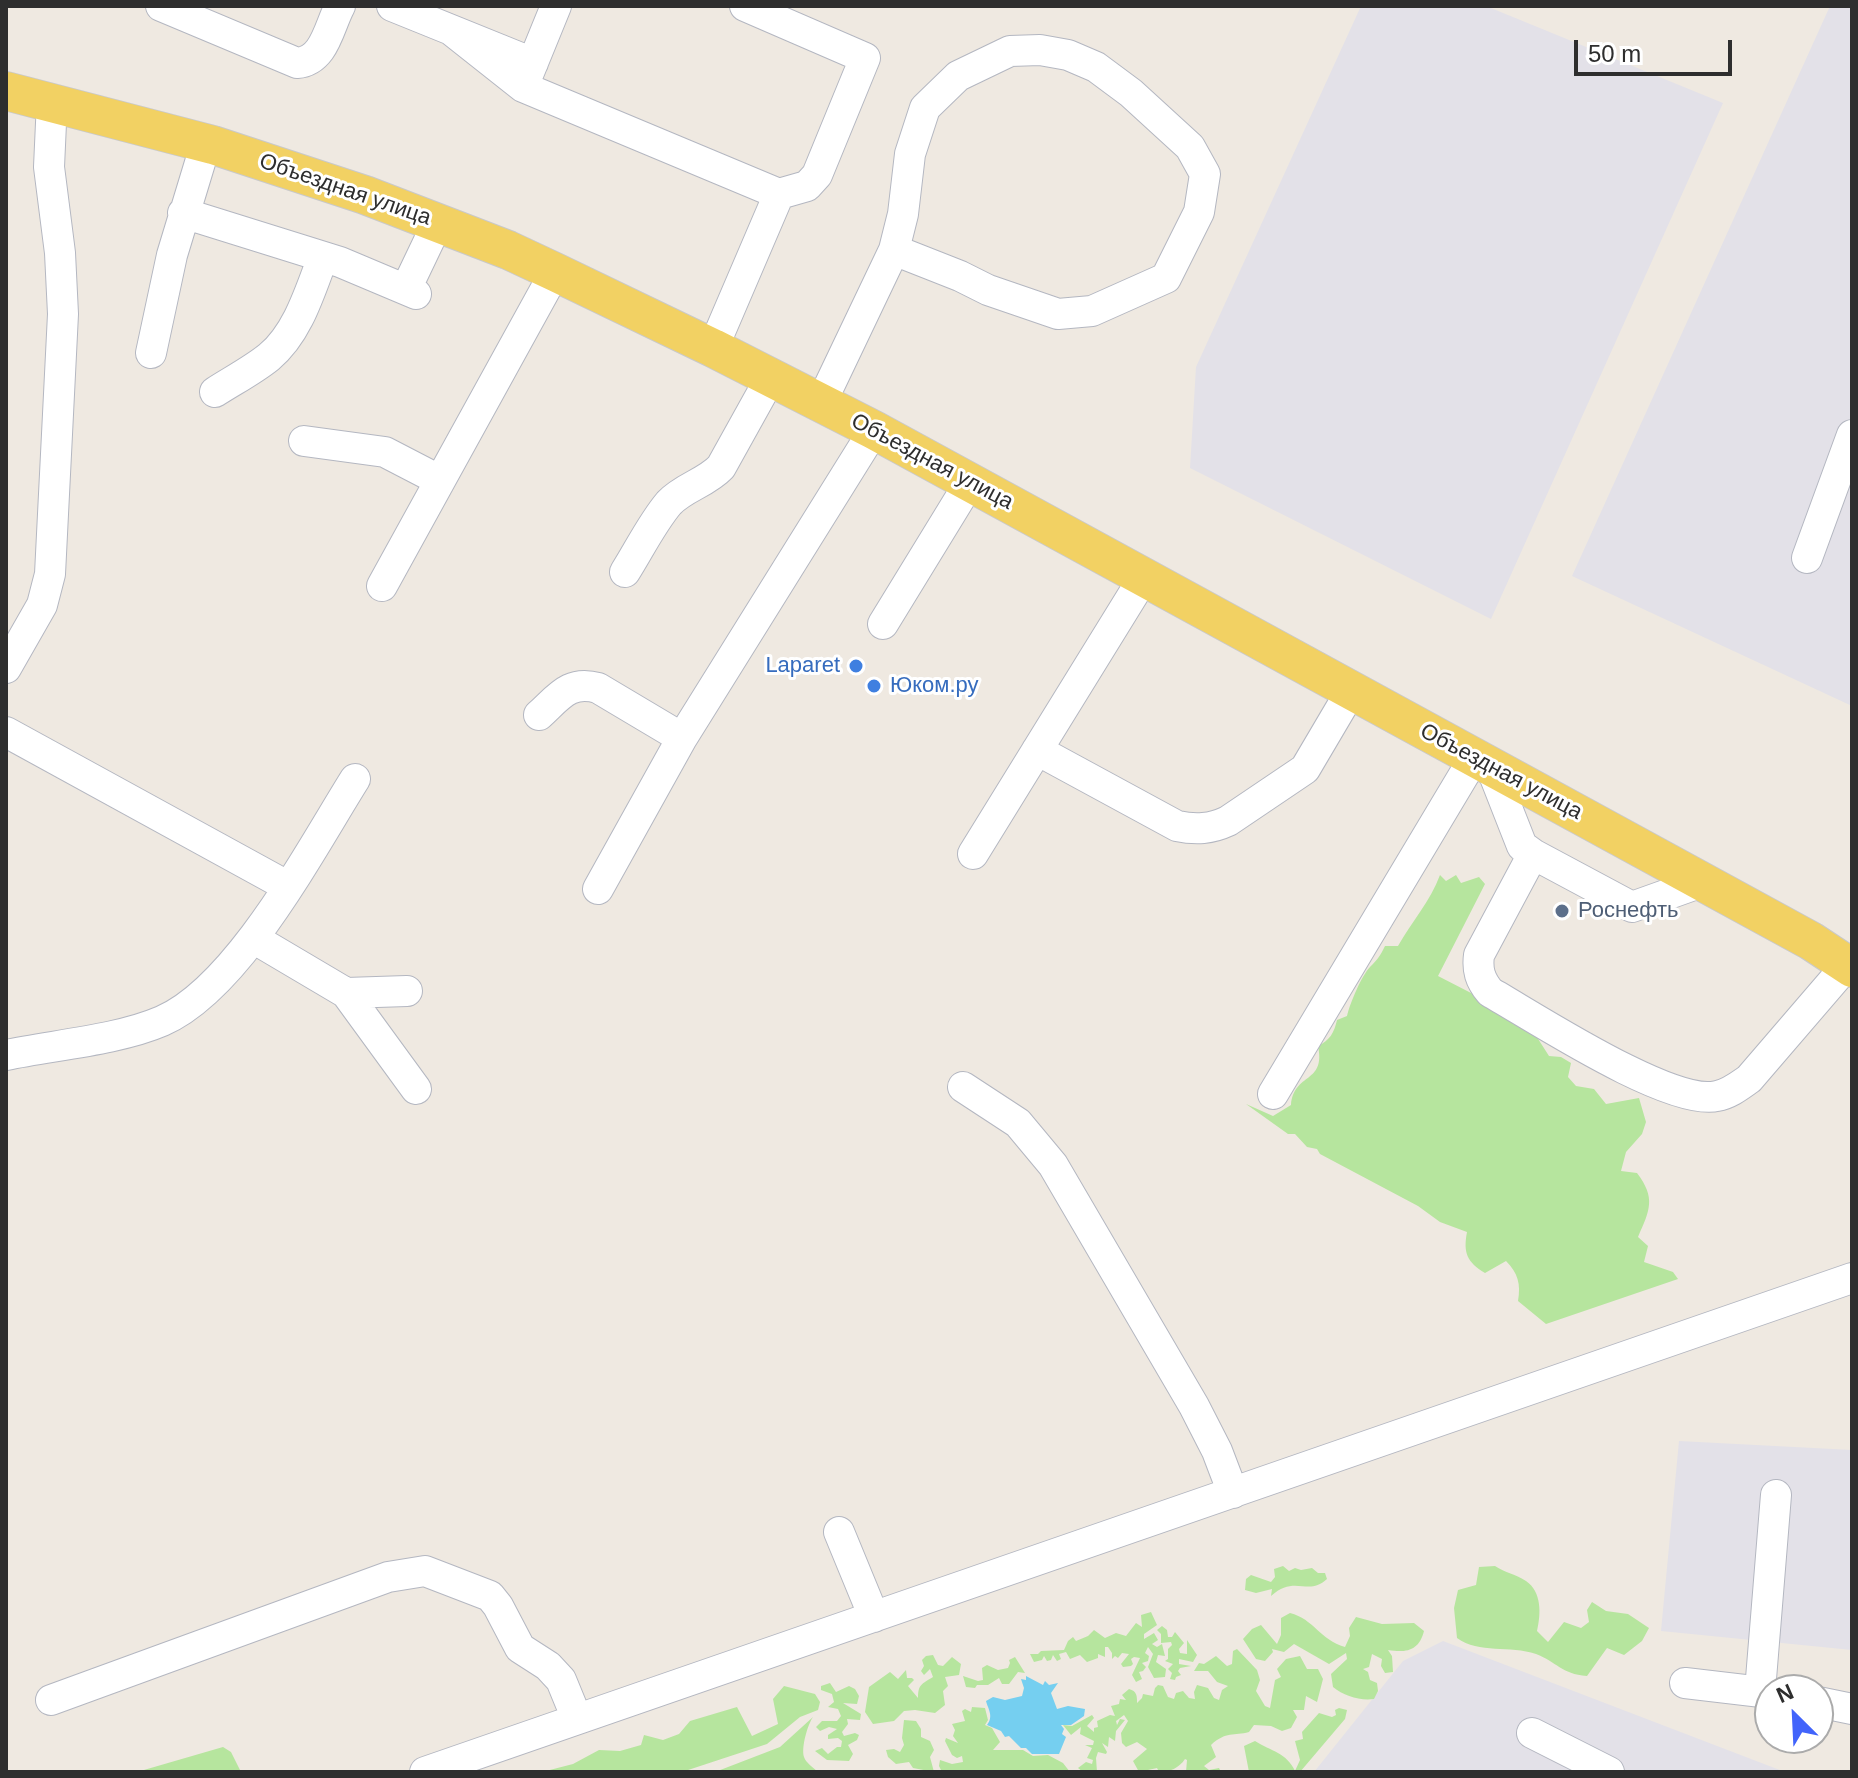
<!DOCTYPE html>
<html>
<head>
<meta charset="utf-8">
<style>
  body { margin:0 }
  #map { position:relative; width:1858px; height:1778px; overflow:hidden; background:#efe9e1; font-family:Helvetica,sans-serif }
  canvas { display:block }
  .frame { position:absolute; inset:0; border:8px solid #2e2e2e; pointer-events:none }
  .north { position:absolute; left:1754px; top:1674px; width:80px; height:80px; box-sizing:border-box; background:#fff; border:2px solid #ababab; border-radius:50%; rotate:336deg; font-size:22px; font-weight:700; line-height:32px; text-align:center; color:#2e2e2e }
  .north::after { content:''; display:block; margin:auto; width:28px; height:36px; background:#4264fb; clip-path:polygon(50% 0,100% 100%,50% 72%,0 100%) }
  .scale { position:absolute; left:1574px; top:40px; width:158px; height:36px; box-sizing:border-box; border:4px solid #2e2e2e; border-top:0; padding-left:10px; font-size:24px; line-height:28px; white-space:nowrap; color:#2e2e2e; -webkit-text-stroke:6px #fff; paint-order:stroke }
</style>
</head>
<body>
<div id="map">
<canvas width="1858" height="1778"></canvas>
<div class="frame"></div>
<div class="north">N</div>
<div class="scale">50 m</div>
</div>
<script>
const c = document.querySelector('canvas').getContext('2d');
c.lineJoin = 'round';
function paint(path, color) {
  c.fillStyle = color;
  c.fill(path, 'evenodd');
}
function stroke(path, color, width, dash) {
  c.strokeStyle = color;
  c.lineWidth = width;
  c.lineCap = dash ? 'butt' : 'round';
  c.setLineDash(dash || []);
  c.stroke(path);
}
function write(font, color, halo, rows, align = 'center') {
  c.font = font + ' Helvetica,sans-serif';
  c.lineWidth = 6;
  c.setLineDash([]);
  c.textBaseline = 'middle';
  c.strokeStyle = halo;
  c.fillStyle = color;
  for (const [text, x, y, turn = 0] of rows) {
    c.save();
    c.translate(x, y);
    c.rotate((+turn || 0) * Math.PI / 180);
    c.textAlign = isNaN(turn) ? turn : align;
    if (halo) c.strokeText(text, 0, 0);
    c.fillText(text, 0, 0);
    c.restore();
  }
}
const industrial = new Path2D(`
  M1361 6H1486L1723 103 1491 619 1190 468 1196 367Z
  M1830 6H1852V706L1572 576Z
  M1679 1441 1852 1450V1650L1661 1631Z
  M1443 1641 1785 1772H1314L1403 1661Z`);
const green = new Path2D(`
  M1440 875 1446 881 1456 875 1461 883 1479 877 1485 884 1438 976 1508 1012 1533 1031 1549 1056 1561 1057 1571 1063 1568 1077 1576 1086 1594 1089 1606 1104 1639 1098 1646 1122 1642 1134 1626 1152 1621 1171 1637 1173C1656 1198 1650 1210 1638 1237L1648 1246 1644 1262 1673 1272 1678 1279 1546 1324 1518 1301C1521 1284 1518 1273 1506 1261L1485 1273C1467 1262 1463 1253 1467 1232L1440 1222 1418 1206 1320 1154 1317 1149 1307 1147 1295 1134H1288L1246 1104 1273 1116 1291 1105C1294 1072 1326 1084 1318 1046 1330 1040 1334 1033 1337 1020L1347 1016C1350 1003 1362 975 1370 967 1378 959 1380 956 1385 946H1398C1412 921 1430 902 1440 875Z
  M1283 1566 1289 1571 1295 1568 1301 1570 1312 1568 1318 1573H1325L1327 1579C1308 1597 1295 1574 1271 1596L1272 1589 1256 1593 1245 1590 1246 1579 1251 1575 1271 1582 1275 1577 1274 1569Z
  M1495 1566C1505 1573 1516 1574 1526 1581 1542 1592 1541 1614 1537 1631L1548 1642 1564 1622 1581 1628 1589 1622 1587 1610 1592 1602 1606 1611 1628 1614 1649 1628 1642 1641 1624 1655 1607 1648 1587 1676C1561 1674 1557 1662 1536 1654 1510 1645 1479 1654 1457 1638L1454 1608 1458 1590 1476 1585 1479 1567Z
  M1151 1612 1157 1625 1144 1634V1639L1154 1633 1158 1640 1152 1644 1157 1647 1162 1644 1165 1656 1158 1655 1156 1662 1166 1669 1165 1677 1154 1678 1148 1667 1153 1654 1148 1647 1145 1653 1149 1656 1148 1661 1142 1663 1146 1667 1143 1671 1139 1672 1142 1679 1136 1682 1132 1675 1140 1658 1134 1657 1131 1659 1133 1664 1131 1666 1123 1667 1121 1664 1129 1654 1122 1653 1118 1658 1115 1656 1112 1659V1653L1108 1647H1105V1657L1098 1654V1658L1087 1662 1080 1655 1070 1659 1066 1652 1059 1654 1061 1659 1057 1661 1053 1655 1051 1660 1047 1661 1044 1656 1042 1660 1034 1662 1030 1654H1038L1041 1651 1064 1650 1068 1641 1073 1637 1076 1641 1088 1636 1094 1630 1105 1638 1116 1633 1126 1636 1136 1623 1142 1627 1141 1615Z
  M1290 1613C1314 1619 1320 1640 1345 1647L1350 1636 1349 1628 1356 1617 1382 1624 1414 1623 1424 1631C1419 1651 1406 1653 1388 1650L1392 1656 1393 1672 1385 1673 1381 1666 1382 1659 1372 1654 1369 1667 1363 1669 1368 1672 1370 1680 1377 1683 1378 1691 1374 1699C1360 1701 1344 1696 1333 1687L1331 1674 1347 1659 1346 1653 1329 1664 1294 1644 1284 1652 1272 1649 1273 1652 1265 1661 1256 1659 1243 1639 1252 1629 1261 1625 1277 1644 1281 1635V1618Z
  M1162 1626 1167 1630 1168 1637H1172L1175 1632 1184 1643 1179 1649 1180 1653 1187 1654V1640L1197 1655 1193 1662 1179 1659V1664L1191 1666 1180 1668 1178 1671 1181 1675 1176 1677 1175 1680 1170 1679 1172 1673 1168 1669 1173 1664 1165 1661 1168 1659V1649L1172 1645 1171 1642 1161 1643V1634L1157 1630Z
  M1237 1649 1257 1670 1260 1680 1256 1691 1265 1706 1270 1708 1275 1680 1281 1677 1277 1669 1286 1659 1300 1656 1307 1669H1318L1323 1679 1317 1702 1306 1696 1304 1710H1293L1297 1717 1291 1728 1282 1731 1271 1726 1254 1725 1249 1732C1234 1736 1226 1731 1211 1745L1216 1757 1204 1766 1209 1770 1219 1768 1221 1772H1186L1187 1760 1185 1759C1179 1768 1170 1772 1159 1772L1157 1768 1139 1772 1133 1761 1147 1749 1137 1742 1126 1747 1122 1743 1121 1733 1128 1721 1124 1715 1116 1721 1117 1725 1120 1719 1125 1720 1116 1731 1115 1741 1109 1737 1108 1747 1102 1743 1107 1752 1106 1754 1098 1752 1096 1758 1097 1772H1083L1078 1768 1086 1762 1092 1764 1093 1760 1087 1758 1092 1748 1085 1745H1093L1094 1741 1080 1734 1081 1727 1071 1735 1063 1725 1072 1726 1092 1715 1094 1718 1087 1726 1094 1732V1728L1098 1727 1097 1721 1110 1715 1115 1716 1111 1706 1119 1704 1120 1699 1126 1700 1122 1695 1129 1689C1137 1691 1137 1696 1137 1703L1142 1698 1143 1694 1153 1696 1155 1688 1158 1685 1163 1686 1168 1697 1174 1699 1176 1693 1183 1691 1189 1698 1195 1699 1194 1692 1197 1685 1208 1688 1214 1698 1219 1700 1222 1690 1228 1686 1217 1682 1208 1671H1194L1199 1663 1204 1664 1216 1656 1227 1666 1232 1664 1233 1651Z
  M933 1655 938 1665 943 1666 952 1657 961 1664 959 1675 945 1677 948 1686 943 1691 945 1705 935 1713 915 1710 904 1711 894 1721 873 1724 865 1712 869 1687 890 1672 898 1679 906 1670 907 1678H912L914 1680 908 1686 918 1698C918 1684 922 1684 933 1677L930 1669 924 1675 921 1671 924 1666 922 1660 926 1656Z
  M1015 1657 1025 1673 1018 1672 1009 1684H1002L999 1678 988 1685H977L975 1688 966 1687 963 1676 978 1681 983 1680 982 1668 987 1665 998 1670 1008 1668 1010 1663 1009 1660Z
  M830 1683 836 1692 849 1686 855 1689 859 1696 857 1704 843 1703 861 1714 860 1720 847 1719 848 1724 842 1732 844 1736 855 1733 859 1735 857 1740 848 1745 853 1754 849 1761 827 1760 815 1751 822 1748 828 1754 837 1747H841L842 1741 838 1738 828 1739V1735L837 1729 829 1727 820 1731 816 1727 822 1721H837L841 1716 838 1709 828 1707 834 1702 832 1694 821 1690V1686Z
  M784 1686 815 1694 820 1702 818 1710 800 1717 767 1744 682 1772H542L573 1764 599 1750 620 1751 641 1745 644 1735 663 1740 679 1734 690 1721 737 1707 752 1736 778 1724 773 1699Z
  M972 1707 985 1708 988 1720 985 1725 992 1728 1000 1742 993 1750H1023L1033 1756 1048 1755 1063 1763 1070 1772H942L939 1766 940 1760 952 1764 963 1762 962 1756 957 1758 952 1755 945 1741 946 1738 958 1743 953 1736 955 1730 952 1724 965 1721 962 1711 965 1709 971 1712Z
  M1339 1708 1347 1710 1345 1719 1300 1772H1249L1244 1746 1255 1741C1271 1751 1287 1753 1295 1771L1300 1760 1295 1741 1303 1739 1302 1732 1319 1713 1332 1717 1336 1715 1335 1710Z
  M813 1717C808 1724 801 1747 804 1757 806 1763 813 1767 818 1772H715L780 1747Z
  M904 1720 916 1721 921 1729V1737L930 1741 934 1750 930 1757 934 1772 913 1768 909 1762 896 1764 888 1757 886 1750 894 1749 900 1752 904 1745 902 1738Z
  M223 1747 231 1752 241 1772H137Z`);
const water = new Path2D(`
  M1026 1676 1043 1685 1045 1681 1049 1685 1058 1683 1051 1693 1057 1709 1068 1706 1085 1709 1084 1716 1071 1725H1061L1064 1729 1062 1734 1066 1737 1059 1754H1032L1026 1748H1021L1009 1736 1005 1737 1001 1731 987 1725C994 1716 988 1709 986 1701L993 1697 1005 1700 1022 1696 1024 1688 1021 1679 1026 1680Z`);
const minor = new Path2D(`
  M161 6 297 63C325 61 329 26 340 6
  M392 6 533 63
  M745 6 865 58 817 175 807 186 779 194
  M451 30 523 87 779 194 713 348
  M525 82 556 6
  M183 213 340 262 416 294
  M406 289 438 222
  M151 353 172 255 206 143
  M215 392C232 381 253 370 269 357 298 333 310 291 323 257
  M821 403 894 250 903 214 910 154 925 108 958 76 1010 51 1040 50 1068 55 1096 67 1131 93 1190 147 1205 174 1199 212 1166 278 1092 311 1058 314 988 290 960 276 894 250
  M304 441 385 452 439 480
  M1807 558 1852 435
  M625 572C639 550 652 523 669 503 684 487 706 483 721 467L771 377
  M382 586 555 272
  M883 624 970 482
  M6 668 42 605 50 574 63 314 60 253 49 167 52 101
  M539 715C559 697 569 680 598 688L682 738
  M6 732 287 886
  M1037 750 1177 826C1196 830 1211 829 1228 821L1305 769 1351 691
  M1491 767 1522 846 1533 854 1632 907 1702 882
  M973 854 1144 577
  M1533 854 1479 955C1477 970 1480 980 1490 992 1534 1017 1671 1107 1717 1096 1729 1094 1739 1086 1749 1079L1847 965
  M598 889 682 738 874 430
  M253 938 346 993 416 1089
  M346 993 407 991
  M6 1055C54 1045 118 1040 162 1021 238 988 311 849 355 779
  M963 1087 1018 1123 1053 1165 1194 1406 1217 1451 1233 1493
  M1273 1094 1474 758
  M839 1532 874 1617
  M1685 1683 1770 1693
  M1760 1691 1776 1495
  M51 1700 388 1577 425 1571 490 1596 498 1606 520 1648 548 1666 561 1680 577 1719
  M1818 1702 1852 1709
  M1532 1733 1609 1772
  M425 1772 1852 1278`);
const major = new Path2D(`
  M6 91 213 145 365 195 508 250 555 272 713 348 874 430 1811 941 1852 968`);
const markers = [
  [856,666,8,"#3f7fe0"],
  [874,686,8,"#3f7fe0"],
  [1562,911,8,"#5c6f8a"]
];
const streetNames = [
  ["Объездная улица",345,190,19],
  ["Объездная улица",932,462,28],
  ["Объездная улица",1501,772,28]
];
const shopNames = [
  ["Laparet",840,666],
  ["Юком.ру",890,686,"left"]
];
const serviceNames = [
  ["Роснефть",1578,911]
];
paint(industrial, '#e3e1e8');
paint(green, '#b6e59e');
paint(water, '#75cff0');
stroke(minor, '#b4b7c1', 32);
stroke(major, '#c9c9c9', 40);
stroke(minor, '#fff', 30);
stroke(major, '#f2d163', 38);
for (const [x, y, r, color] of markers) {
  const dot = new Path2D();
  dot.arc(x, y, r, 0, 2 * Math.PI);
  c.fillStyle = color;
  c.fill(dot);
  stroke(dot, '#fff', 3);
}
write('22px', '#2e2e2e', '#fff', streetNames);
write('22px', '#366cbe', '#fff', shopNames, 'right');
write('22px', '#4e5e75', '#fff', serviceNames, 'left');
</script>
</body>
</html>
